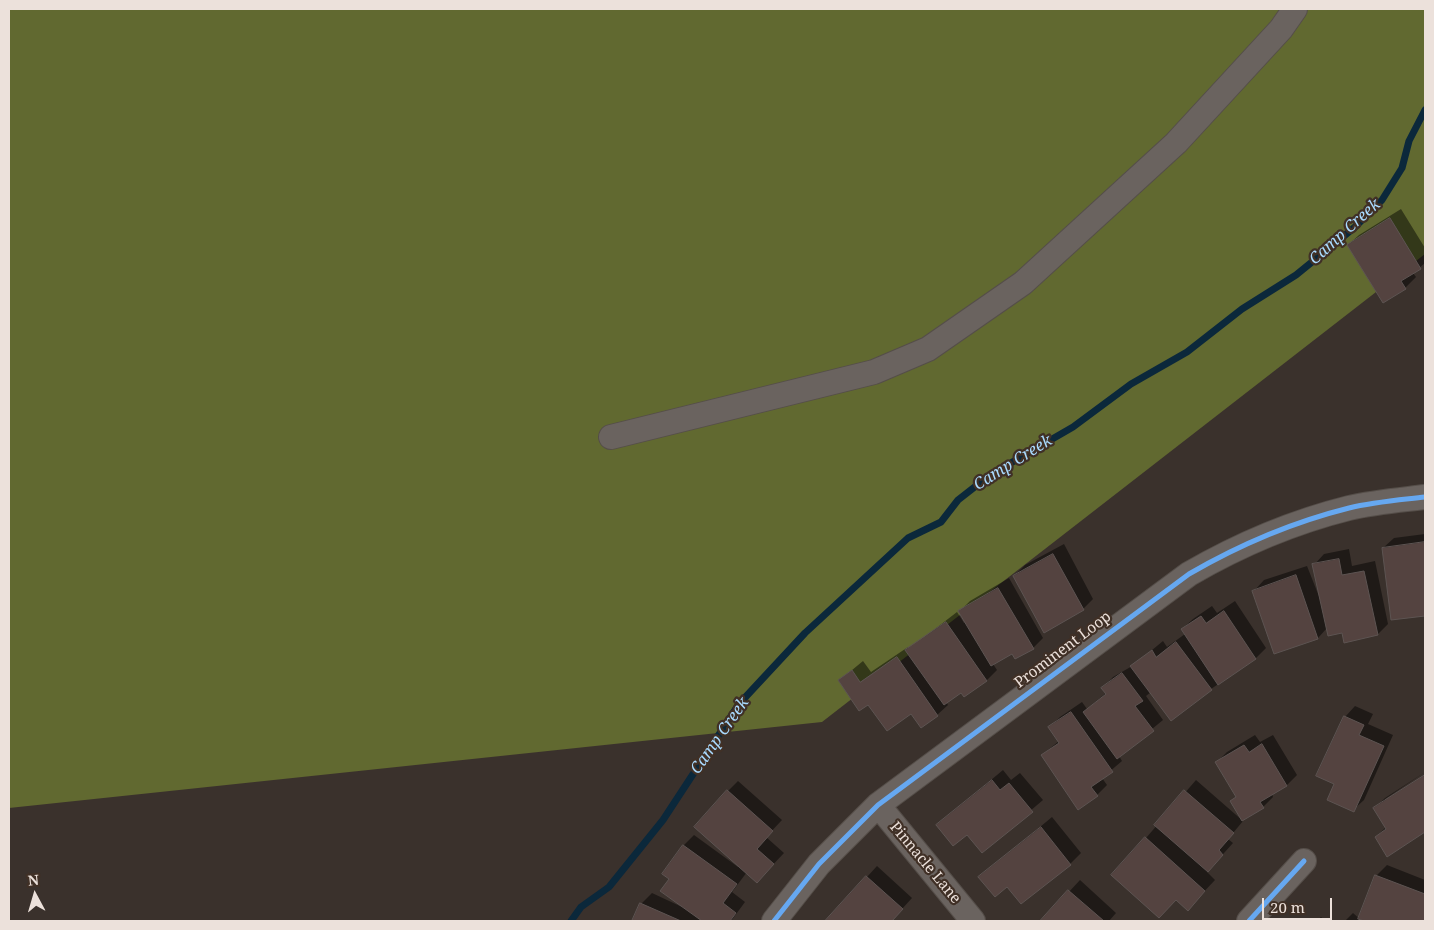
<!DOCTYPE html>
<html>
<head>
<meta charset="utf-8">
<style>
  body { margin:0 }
  #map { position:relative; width:1434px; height:930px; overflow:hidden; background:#3a312c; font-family:"Noto Serif",serif }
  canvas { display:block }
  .frame { position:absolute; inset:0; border:10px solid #ece1db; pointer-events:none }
  .north { position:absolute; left:10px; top:870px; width:50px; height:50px; -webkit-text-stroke:4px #403026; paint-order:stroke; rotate:354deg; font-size:14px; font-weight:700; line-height:20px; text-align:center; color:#ece1db }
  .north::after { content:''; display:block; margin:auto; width:18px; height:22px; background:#ece1db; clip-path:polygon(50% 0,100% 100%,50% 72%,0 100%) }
  .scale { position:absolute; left:1262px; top:898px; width:70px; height:22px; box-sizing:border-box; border:2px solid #ece1db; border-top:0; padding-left:6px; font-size:15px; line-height:18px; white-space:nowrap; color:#ece1db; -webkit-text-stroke:4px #403026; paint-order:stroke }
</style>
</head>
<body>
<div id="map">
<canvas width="1434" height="930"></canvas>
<div class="frame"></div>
<div class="north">N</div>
<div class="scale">20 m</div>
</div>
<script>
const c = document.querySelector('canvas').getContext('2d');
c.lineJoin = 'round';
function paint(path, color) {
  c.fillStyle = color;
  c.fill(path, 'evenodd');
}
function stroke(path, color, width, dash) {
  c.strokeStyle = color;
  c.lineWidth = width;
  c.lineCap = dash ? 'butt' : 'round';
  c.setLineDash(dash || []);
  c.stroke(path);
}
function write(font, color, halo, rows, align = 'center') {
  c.font = font + ' "Noto Serif",serif';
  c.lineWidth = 4.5;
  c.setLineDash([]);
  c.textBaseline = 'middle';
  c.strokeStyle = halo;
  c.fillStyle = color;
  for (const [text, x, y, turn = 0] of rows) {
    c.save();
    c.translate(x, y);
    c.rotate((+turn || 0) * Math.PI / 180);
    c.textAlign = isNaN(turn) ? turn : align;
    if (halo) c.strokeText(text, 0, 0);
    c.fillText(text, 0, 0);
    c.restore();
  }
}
const forest = new Path2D(`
  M9 9H1425V254L822 722 9 808Z`);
const shadow = new Path2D(`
  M1401 209 1425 248V263L1413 273 1416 277 1405 288 1383 301 1348 245 1359 235Z
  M1425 534V614L1392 619 1383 548 1394 538Z
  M1064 544 1093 599 1083 609 1014 576 1025 565Z
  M1349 549 1352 566 1375 561 1388 624 1378 634 1327 628 1318 638 1275 652 1254 591 1264 580 1307 566 1322 604 1314 565 1324 554Z
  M1009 578 1043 638 1033 648 1013 652 993 664 997 670 987 680 965 695 962 691 946 702 948 705 937 715 868 703 840 680 863 661 871 672 908 647 909 649 957 612 964 623 966 622 960 611 970 601Z
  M1235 601 1266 648 1256 658 1211 689 1151 692 1146 696 1163 720 1119 756 1122 761 1102 778 1107 785 1097 795 1042 755 1059 741 1050 727 1060 717 1082 702 1087 709 1106 693 1103 688 1113 677 1134 665 1163 641 1167 647 1185 634 1182 629 1193 619 1212 606 1217 613Z
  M1355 706 1373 714 1368 724 1393 735 1364 800 1353 810 1345 717Z
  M1255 735 1260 742 1273 735 1297 775 1287 785 1272 794 1273 797 1263 807 1231 801 1237 796 1217 762 1227 752Z
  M1003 770 1011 780 1020 773 1043 800 983 851 949 815Z
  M1425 772 1385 799V802L1425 777V831L1388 855 1376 837 1386 827 1375 808 1385 798Z
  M1196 780 1243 821 1228 839 1233 843 1207 872 1215 880 1198 898 1146 838Z
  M738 781 782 820 766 837 784 853 767 871 747 872 732 892 745 902 731 921H634L641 904 652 893 682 907 671 879 683 846 694 835 738 867 739 866 728 791Z
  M1052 817 1081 853 1070 864 1021 903 1008 885 980 877Z
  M1387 865 1425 880V921H1368L1360 918 1376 876Z
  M877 866 912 898 891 921H827Z
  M1080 880 1116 913 1109 921H1042Z
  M1353 913 1362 921H1345Z
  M1321 917 1325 921H1317Z`);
const stream = new Path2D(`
  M571 921 581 907 609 887 663 820 739 704 805 633 908 538 941 522 958 500 990 475 1073 427 1131 384 1187 352 1242 309 1296 275 1355 227 1382 200 1402 168 1409 141 1425 110`);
const building = new Path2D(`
  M1390 218 1421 269 1401 281 1406 289 1383 303 1347 245Z
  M1425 542V616L1391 620 1382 548Z
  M1053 554 1084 610 1044 633 1013 576Z
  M1339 559 1342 575 1364 571 1378 635 1344 643 1342 633 1328 636 1312 564Z
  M1296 575 1318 639 1274 654 1252 591Z
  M998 588 1034 649 1015 659 1012 654 991 666 958 611Z
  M1224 611 1256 659 1218 685 1181 629 1201 616 1206 623Z
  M946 622 987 681 964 697 961 693 944 705 905 650Z
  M1176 642 1212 690 1171 721 1130 666 1152 650 1156 657Z
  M897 657 938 716 921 728 911 714 887 731 868 705 859 711 838 680 852 670 860 682Z
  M1122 673 1143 701 1135 706 1154 731 1117 759 1083 712 1106 694 1101 688Z
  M1071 712 1113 772 1091 787 1098 796 1078 810 1041 755 1059 743 1048 727Z
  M1344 716 1364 725 1359 735 1384 746 1354 812 1327 800 1334 784 1316 776Z
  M1262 744 1287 786 1260 802 1264 808 1242 821 1230 801 1236 797 1215 762 1244 745 1249 752Z
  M1425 775V832L1387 857 1375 837 1386 829 1373 808Z
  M992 780 1000 790 1009 783 1033 812 982 853 967 835 953 846 936 825Z
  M727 790 773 831 757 849 774 864 757 883 694 827Z
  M1184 790 1234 833 1219 850 1223 855 1208 872 1154 825Z
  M1041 827 1071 865 1021 904 1007 887 995 897 978 877Z
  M1145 837 1205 891 1188 911 1176 900 1159 918 1111 875Z
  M683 845 737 884 723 903 736 913 730 921H702L660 891 669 879 662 874Z
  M1375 875 1425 894V921H1364L1358 919Z
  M866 876 903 909 892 921H825Z
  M1068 890 1104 921H1040Z
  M640 903 681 921H632Z`);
const minor = new Path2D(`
  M611 437 874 372 928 349 1023 283 1176 143 1281 29 1295 9
  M878 805 973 921
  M774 921 819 864 878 805 1189 574C1239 545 1293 522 1349 508 1374 502 1400 500 1425 497
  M1249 921 1304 861`);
const cycleway = new Path2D(`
  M774 921 819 864 878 805 1189 574C1239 545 1293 522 1349 508 1374 502 1400 500 1425 497
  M1249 921 1304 861`);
const streetNames = [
  ["Prominent Loop",1063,650,-37],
  ["Pinnacle Lane",925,863,50]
];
const waterNames = [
  ["Camp Creek",1345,232,-42],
  ["Camp Creek",1013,463,-32],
  ["Camp Creek",720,736,-55]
];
paint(forest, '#616930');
paint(shadow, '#0007');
stroke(stream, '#0b283b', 7);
paint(building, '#544340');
stroke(building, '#5d5452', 1);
stroke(minor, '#554e49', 26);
stroke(minor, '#6a635f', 24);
stroke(cycleway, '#66a8f1', 5);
write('15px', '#ece1db', '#403026', streetNames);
write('italic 16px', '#a9daff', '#403026', waterNames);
</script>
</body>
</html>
